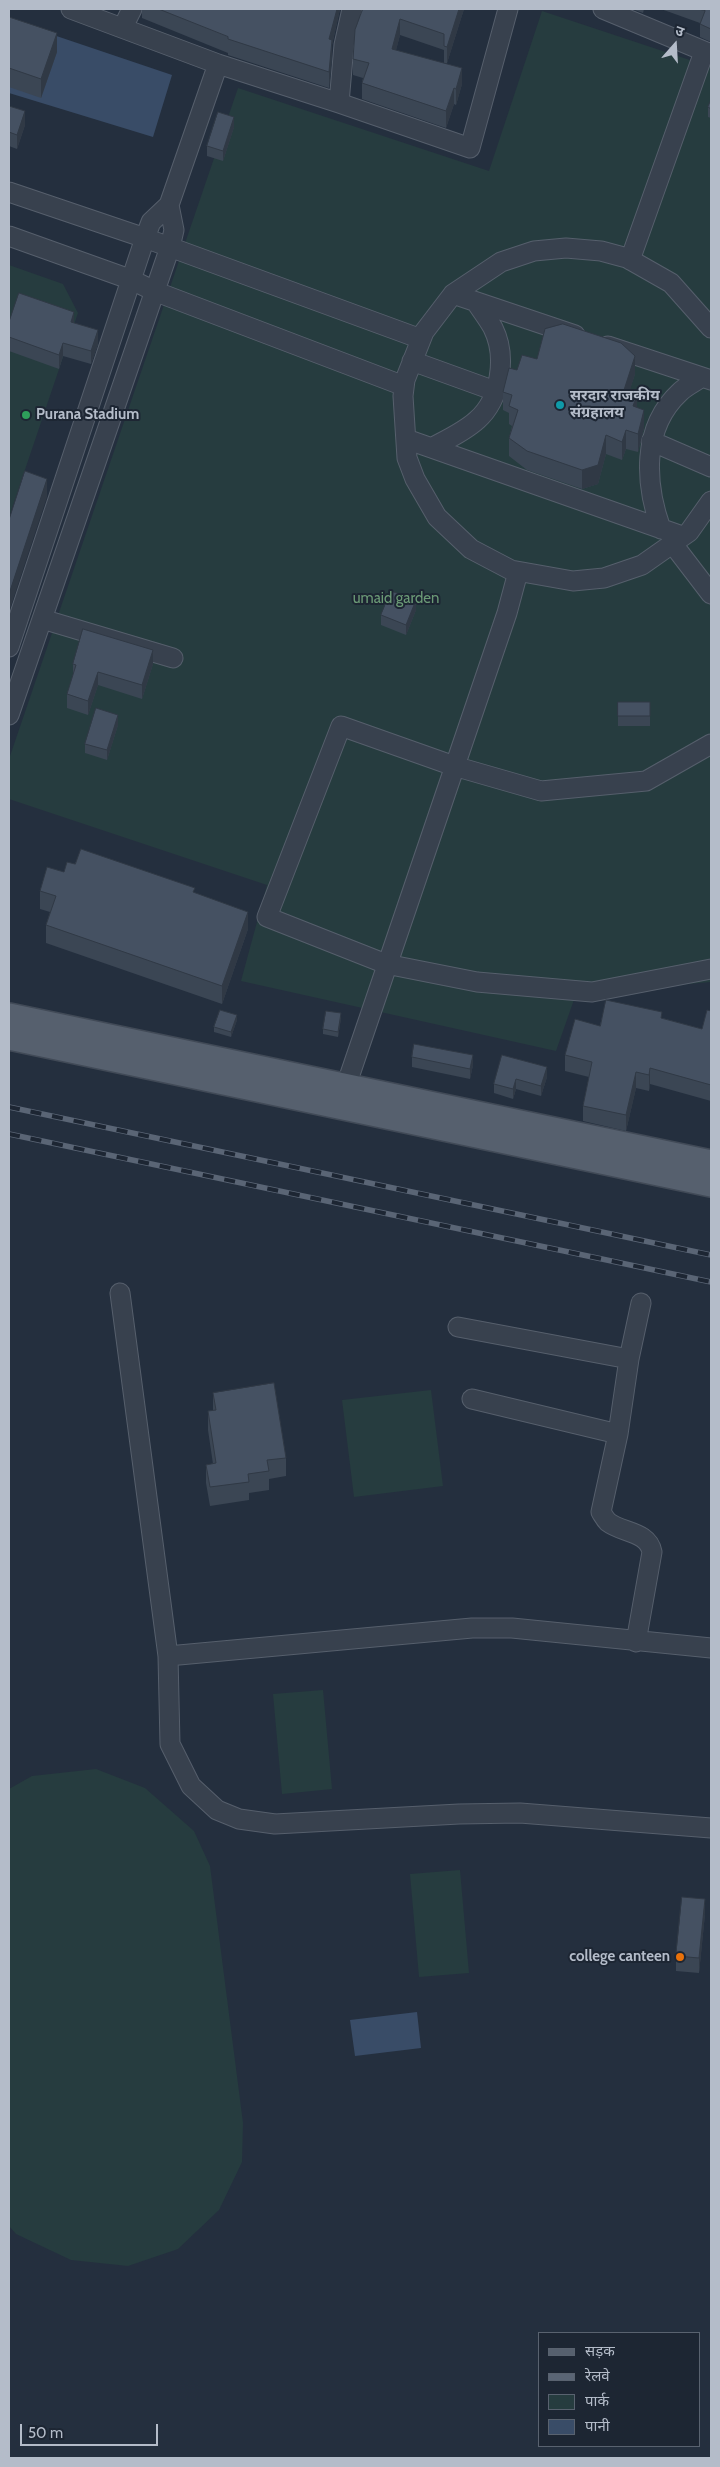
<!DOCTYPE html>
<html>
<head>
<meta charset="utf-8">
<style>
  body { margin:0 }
  #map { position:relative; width:720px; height:2467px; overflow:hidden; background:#242f3e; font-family:Cabin,"Noto Sans Devanagari",sans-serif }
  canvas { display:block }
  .frame { position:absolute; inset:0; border:10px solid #b4bcc9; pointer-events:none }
  .legend { position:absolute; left:538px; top:2332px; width:162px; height:115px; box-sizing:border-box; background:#1d2633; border:1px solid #59626f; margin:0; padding:6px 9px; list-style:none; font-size:15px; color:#b4bcc9 }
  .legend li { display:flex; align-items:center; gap:10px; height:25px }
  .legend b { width:25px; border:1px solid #59626f }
  .north { position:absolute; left:650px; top:20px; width:50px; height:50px; -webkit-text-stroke:4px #1d2633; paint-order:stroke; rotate:19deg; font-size:14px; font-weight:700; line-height:20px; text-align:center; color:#b4bcc9 }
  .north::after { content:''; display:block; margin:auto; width:18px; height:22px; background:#b4bcc9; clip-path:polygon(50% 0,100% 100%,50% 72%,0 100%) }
  .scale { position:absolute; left:20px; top:2424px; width:138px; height:22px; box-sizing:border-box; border:2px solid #b4bcc9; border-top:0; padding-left:6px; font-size:15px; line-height:18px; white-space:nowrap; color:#b4bcc9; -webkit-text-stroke:4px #1d2633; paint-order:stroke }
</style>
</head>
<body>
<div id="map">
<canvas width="720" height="2467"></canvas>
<div class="frame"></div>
<ul class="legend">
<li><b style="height:6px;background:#56606e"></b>सड़क</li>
<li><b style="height:6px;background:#5a6575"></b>रेलवे</li>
<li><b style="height:14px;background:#263c3f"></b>पार्क</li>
<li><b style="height:14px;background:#394c67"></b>पानी</li>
</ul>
<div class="north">उ</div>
<div class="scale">50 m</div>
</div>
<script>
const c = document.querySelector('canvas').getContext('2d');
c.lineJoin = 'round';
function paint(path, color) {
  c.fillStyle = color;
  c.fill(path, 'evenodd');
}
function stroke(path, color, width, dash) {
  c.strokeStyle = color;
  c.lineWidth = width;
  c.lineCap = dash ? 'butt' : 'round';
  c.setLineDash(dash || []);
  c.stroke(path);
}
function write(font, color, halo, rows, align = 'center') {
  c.font = font + ' Cabin,"Noto Sans Devanagari",sans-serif';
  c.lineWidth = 4;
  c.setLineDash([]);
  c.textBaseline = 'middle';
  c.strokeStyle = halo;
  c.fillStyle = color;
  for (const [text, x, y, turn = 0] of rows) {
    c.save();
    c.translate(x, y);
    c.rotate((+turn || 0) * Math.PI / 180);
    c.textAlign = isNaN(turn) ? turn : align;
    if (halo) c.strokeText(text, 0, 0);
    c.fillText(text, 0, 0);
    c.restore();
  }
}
const green = new Path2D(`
  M542 11 711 67V982L576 994 556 1051 241 981 267 885 9 799V759L238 88 489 171Z
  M9 265 63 284 78 313 9 517Z
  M431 1390 443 1486 354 1497 342 1400Z
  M323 1690 332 1789 282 1794 273 1694Z
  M96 1769 145 1788 194 1831 210 1866 243 2123 242 2162 219 2210 178 2249 128 2266 71 2260 16 2234 9 2226V1789L32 1776Z
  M460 1870 469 1973 419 1977 410 1874Z`);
const water = new Path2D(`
  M9 20 172 75 153 137 9 93Z
  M417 2012 421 2048 355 2056 350 2020Z`);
const minor = new Path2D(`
  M71 9 218 64 339 103 470 148 508 9
  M603 9 711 54
  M123 27 132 9
  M339 103 344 45 352 9
  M9 192 145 238 421 339
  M9 236 132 280 154 291 404 386
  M630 260 704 52
  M453 294 575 335
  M711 328 671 283 627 258 601 251 566 248 534 251 501 262 453 294 424 332 405 380 403 396 407 458 415 479 437 517 471 549 511 570 573 581 604 578 642 565 689 532 711 501
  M608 346 711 380
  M412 361 495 391
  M406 439 682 536
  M651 441 711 467
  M431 448C446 440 464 432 477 420 501 399 507 356 493 328 488 319 481 310 476 302
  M661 529C645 484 641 428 680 392 686 386 695 382 702 377
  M672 543 711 594
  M42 619 173 658
  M9 647 145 238 151 222 169 205 218 64
  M9 715 170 247 174 230 169 205
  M711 744 646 781 541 791 454 766 341 726 267 917 386 964 477 982 592 992 711 969
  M346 1086 507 613 518 572
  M120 1293 168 1656 170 1744 191 1786 217 1810 239 1819 275 1824 459 1814 520 1813 711 1828
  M458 1327 629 1359
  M472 1399 618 1434
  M636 1642 652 1552C648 1531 622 1533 608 1522 605 1519 603 1515 601 1512L618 1434 629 1359 641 1303
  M168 1656 472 1628H512L711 1648`);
const major = new Path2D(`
  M9 1016 711 1163
  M9 1037 711 1184`);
const rail = new Path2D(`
  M9 1107 711 1255
  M9 1134 711 1282`);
const wall = new Path2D(`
  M142 9H340L332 45V56L329 88 228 55V53L142 18Z
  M363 9H464L447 63H444V50L400 35 396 50 462 84 456 105 454 104 446 128 362 99V83L363 78 353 75V59Z
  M632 9H644L643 13Z
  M661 9H711V42L700 37V23Z
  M9 17 57 52 41 98 9 87Z
  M711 100V118L708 117V107Z
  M9 106 25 125 17 149 9 146Z
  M234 127 223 161 207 156V146Z
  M9 322 74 323 98 344 91 364 63 356 59 369 9 351Z
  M537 359 635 374 629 392 637 407 644 428 638 452 626 449 622 460 606 454 598 484 582 489 527 470 509 456V438L512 426 509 424V413L503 410V392L517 370Z
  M416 610 406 635 381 625V615Z
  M73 664H153L142 699 98 685 88 715 67 708V694L73 677Z
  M618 702H650V726H618Z
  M118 725 107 760 85 753V744Z
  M75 864 195 893 248 929 222 1004 46 943V925L50 912 40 909V891L64 872Z
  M711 1011V1101L650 1084 649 1091 636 1088 626 1131 583 1121V1106L589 1077 565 1071V1055L600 1026 662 1018 702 1029Z
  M341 1018 338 1037 323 1034V1029Z
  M237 1020 231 1037 214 1032V1027Z
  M502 1055 547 1077 541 1096 516 1089 513 1099 494 1093V1084Z
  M412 1057 473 1065 470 1079 412 1067Z
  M213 1393 286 1458V1476L269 1479V1490L249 1493V1500L210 1506 206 1483V1465L213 1464 208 1430V1411H213Z
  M705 1914 699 1973 676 1971V1956Z`);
const shadedWall = new Path2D(`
  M337 9H340L332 45V56L329 88V39Z
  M459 9H464L447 63V47Z
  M400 19V35L392 66V49Z
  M57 33V52L41 98V79Z
  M462 68V84L456 105V89Z
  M454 88V104L446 128V111Z
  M25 111V125L17 149V135Z
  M234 117V127L223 161V151Z
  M74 312V326L71 322Z
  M98 330V344L91 364V351Z
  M63 343V356L59 369V355Z
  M635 356V374L624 409V390Z
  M637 395V413L633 406Z
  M644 410V428L638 452V434Z
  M626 430V449L622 460V442Z
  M606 435V454L598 484 582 489V470Z
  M47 479V497L9 612V594Z
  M416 600V610L406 635V625Z
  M153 650V664L142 699V685Z
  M98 672V685L88 715V701Z
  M118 715V725L107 760V750Z
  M248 912V929L222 1004V986Z
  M341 1013V1018L338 1037V1032Z
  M237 1015V1020L231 1037V1032Z
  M473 1055V1065L470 1079V1069Z
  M547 1067V1077L541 1096V1086Z
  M650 1068V1084L649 1091V1075Z
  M636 1072V1088L626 1131V1115Z
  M516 1079V1089L513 1099V1089Z
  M705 1899V1914L699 1973V1958Z`);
const building = new Path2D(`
  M159 9H337L329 39 332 40 329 72 228 39V37Z
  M363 9H459L447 47 444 46V34L400 19 392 49 462 68 456 89 454 88 446 111 362 83 369 63 353 59 355 30Z
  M699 9H711V29L700 24 705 11Z
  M9 17 57 33 41 79 9 68Z
  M711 100V109L708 107Z
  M9 106 25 111 17 135 9 132Z
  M218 112 234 117 223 151 207 146Z
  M19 293 74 312 71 322 98 330 91 351 63 343 59 355 9 337V322Z
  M563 324 621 343 635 356 624 390 637 395 633 406 644 410 638 434 626 430 622 442 606 435 598 465 582 470 527 451 509 438 518 410 509 406 512 395 503 392 509 368 517 370 522 355 537 359 545 329Z
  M25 471 47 479 9 594V520Z
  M391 591 416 600 406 625 381 615Z
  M83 629 153 650 142 685 98 672 88 701 67 694 76 665 73 664Z
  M618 702H650V716H618Z
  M96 708 118 715 107 750 85 744Z
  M81 849 195 888 193 892 248 912 222 986 46 925 56 896 40 891 47 867 64 872 67 862 75 864Z
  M606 1000 662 1012 661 1018 702 1029 707 1010 711 1011V1085L650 1068 649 1075 636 1072 626 1115 583 1106 592 1062 565 1055 575 1019 600 1026Z
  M220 1010 237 1015 231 1032 214 1027Z
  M326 1011 341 1013 338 1032 323 1029Z
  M414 1044 473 1055 470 1069 412 1057Z
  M502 1055 547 1067 541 1086 516 1079 513 1089 494 1084Z
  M274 1383 286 1458 267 1460 269 1471 248 1474 249 1482 210 1487 206 1465 216 1463 208 1411 216 1410 213 1393Z
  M682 1897 705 1899 699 1958 676 1956Z`);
const markers = [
  [560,405,5,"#0f9aa8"],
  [26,415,5,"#2e9e5b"],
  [680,1957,5,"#e8710a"]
];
const poiNames = [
  ["सरदार राजकीय",570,396],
  ["संग्रहालय",570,413],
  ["Purana Stadium",36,415],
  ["college canteen",670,1957,"right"]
];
const parkNames = [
  ["umaid garden",396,599]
];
paint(green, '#263c3f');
paint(water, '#394c67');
stroke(minor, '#565f6c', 21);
stroke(major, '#414a57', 28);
stroke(minor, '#38414e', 19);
stroke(major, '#56606e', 25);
stroke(rail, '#5a6575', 5.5);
stroke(rail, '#1d2633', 4, [11]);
paint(wall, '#3b4654');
paint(shadedWall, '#303945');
paint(building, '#455162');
stroke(building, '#303945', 1);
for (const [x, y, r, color] of markers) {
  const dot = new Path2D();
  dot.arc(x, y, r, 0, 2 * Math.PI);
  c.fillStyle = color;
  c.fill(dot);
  stroke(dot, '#1d2633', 2);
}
write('bold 15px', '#b4bcc9', '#1d2633', poiNames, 'left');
write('15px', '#6b9a76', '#1d2633', parkNames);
</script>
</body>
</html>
